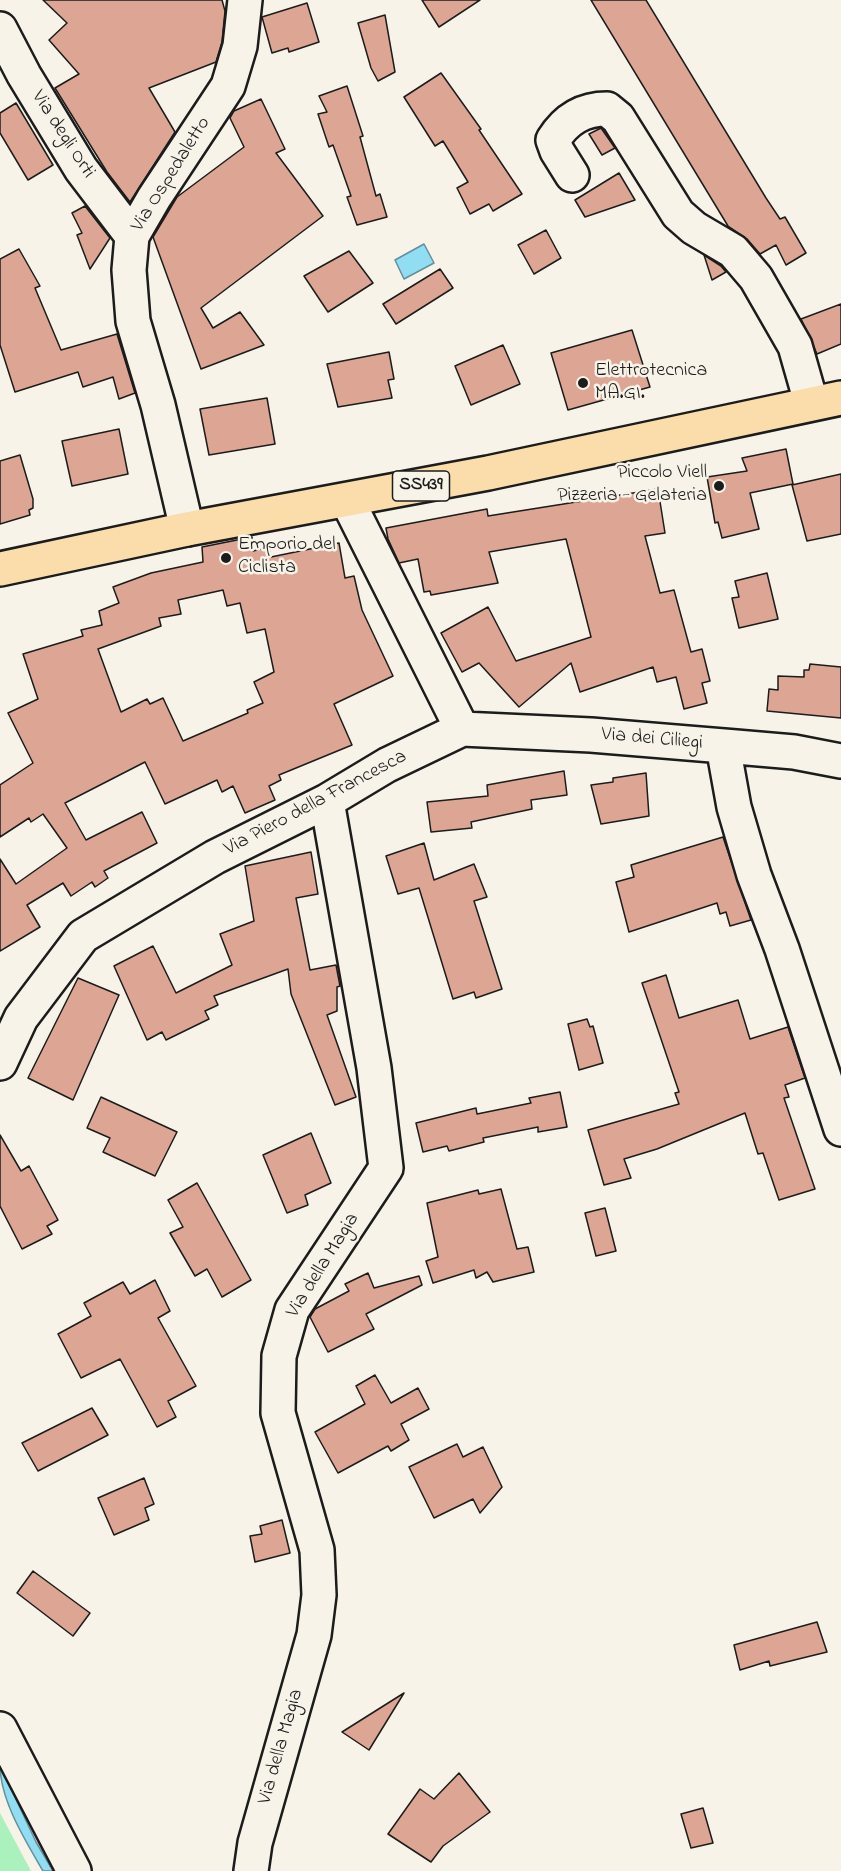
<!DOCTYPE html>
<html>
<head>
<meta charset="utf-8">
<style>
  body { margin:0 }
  canvas { display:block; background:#f7f3e8 }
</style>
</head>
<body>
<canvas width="841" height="1871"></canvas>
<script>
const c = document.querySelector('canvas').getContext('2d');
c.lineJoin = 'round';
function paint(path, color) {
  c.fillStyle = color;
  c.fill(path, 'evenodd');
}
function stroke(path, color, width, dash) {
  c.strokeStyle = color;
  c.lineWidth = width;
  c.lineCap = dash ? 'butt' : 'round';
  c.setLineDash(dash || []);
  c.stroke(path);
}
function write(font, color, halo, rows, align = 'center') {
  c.font = font + ' "Indie Flower",sans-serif';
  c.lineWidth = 5;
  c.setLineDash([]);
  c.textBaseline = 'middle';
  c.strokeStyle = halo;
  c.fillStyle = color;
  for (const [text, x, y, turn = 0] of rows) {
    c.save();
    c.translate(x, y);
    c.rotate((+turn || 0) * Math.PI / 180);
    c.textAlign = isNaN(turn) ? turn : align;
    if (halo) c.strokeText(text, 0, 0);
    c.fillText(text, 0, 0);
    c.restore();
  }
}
const green = new Path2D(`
  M0 1813 31 1871H0Z`);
const water = new Path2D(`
  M424 244 434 263 404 279 395 260Z
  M0 1765 36 1842 53 1871H43C25 1840 0 1800 0 1765Z`);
const building = new Path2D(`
  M43 0H222L225 11 222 42 216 62 149 88 175 132 130 202 107 172 55 88 79 74 49 40 67 23Z
  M422 0H480L439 27Z
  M591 0H646L766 198 780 219 785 217 806 253 786 265 776 245 760 254 747 239 728 226Z
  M307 3 319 42 289 52 288 48 272 53 262 17Z
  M385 15 395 72 378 81 371 68 358 23Z
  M441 73 481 129 479 130 522 194 493 211 489 204 470 214 457 188 468 182 443 141 435 146 404 97Z
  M347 86 363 136 360 137 376 196 380 194 387 217 357 225 347 197 351 196 333 145 329 147 318 114 327 112 319 96Z
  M261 99 285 149 276 153 323 216 201 308 213 328 240 312 264 345 201 369 153 237 177 197 244 147 230 118 234 111Z
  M16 103 53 165 28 180 0 133V113Z
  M601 128 615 148 602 155 589 134Z
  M619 173 635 200 585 217 575 200Z
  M85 206 110 238 90 269 77 235 82 233 72 213Z
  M546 230 561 258 534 274 518 245Z
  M19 249 40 286 35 288 61 350 117 334 135 393 119 399 113 377 83 387 78 372 15 392 0 345V259Z
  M349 251 373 283 328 312 304 276Z
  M704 255 721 266 726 272 712 280Z
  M440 269 453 288 396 324 383 304Z
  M841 304V344L817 354 801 319Z
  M632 330 650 387 568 410 551 353Z
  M503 345 520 384 471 405 455 366Z
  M389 352 394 379 388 380 392 398 338 407 327 364Z
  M267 398 275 444 209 455 200 409Z
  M119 429 128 474 72 486 62 441Z
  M786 449 793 484 750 493 759 529 722 538 718 522 715 523 707 477 747 471 742 458Z
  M20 455 33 499V508L29 510 30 515 0 524V461Z
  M841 474V534L807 541 792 485Z
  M658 489 665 533 645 536 660 593 674 590 691 652 702 649 710 681 702 683 707 703 684 709 676 677 657 682 653 667 580 692 571 663 519 707 479 663 462 672 441 633 488 607 516 661 591 637 566 539 489 552 498 583 431 595 430 591 424 592 418 559 399 563 388 539 386 528 487 509 488 516Z
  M252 537 253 551 269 547 271 557 339 543 345 578 354 576 362 610 393 676 334 704 352 745 279 775 281 780 269 786 275 800 245 813 233 786 222 792 217 780 165 804 145 762 65 803 86 840 142 812 157 843 104 871 108 878 95 887 92 882 71 896 63 883 27 905 40 927 0 951V859L16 884 67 848 43 814 31 822 29 818 0 837V785L33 763 8 713 38 699 23 654 83 636 81 630 102 625 99 611 119 603 113 587 151 573 203 562 202 547ZM223 590 227 606 240 603 247 633 265 629 274 672 254 682 263 703 247 710 248 713 183 741 163 698 150 704 147 699 121 712 98 649 161 626 159 618 181 614 178 600Z
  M767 573 778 619 739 628 732 598 739 597 735 581Z
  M810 664 841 667V718L767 711 769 689 778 690V676L804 677V670H809Z
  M564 771 567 795 531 800 532 809 471 822 472 828 431 832 427 802 488 796 487 785Z
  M646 773 649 816 601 824 591 785 613 782V778Z
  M723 837 751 920 730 926 726 912 720 914 717 903 629 932 616 882 634 877 631 865Z
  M424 843 434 880 474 864 487 897 474 901 502 989 476 998 474 992 453 999 419 888 398 894 386 856Z
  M311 852 318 894 296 898 310 970 336 965 340 986 337 987V1011L327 1015 356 1097 335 1105 291 994 288 969 214 996 218 1005 205 1011 209 1019 166 1040 162 1032 147 1040 114 966 153 946 176 993 232 965 220 934 254 921 245 866Z
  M666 975 679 1018 738 1000 750 1039 788 1027 805 1078 785 1085 789 1097 784 1098 815 1189 779 1200 763 1153 758 1154 745 1113 657 1149 624 1159 631 1178 604 1185 588 1130 679 1104 675 1093 679 1092 642 983Z
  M78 978 119 995 73 1100 28 1078Z
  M587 1019 590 1027 593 1026 603 1063 579 1070 568 1024Z
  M560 1092 567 1127 538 1132V1127L483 1138 484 1142 449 1151 447 1146 423 1152 416 1123 476 1108 477 1114 531 1103 529 1098Z
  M101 1097 177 1132 155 1176 103 1152 110 1138 87 1128Z
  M311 1133 331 1183 305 1195 308 1205 287 1213 263 1155Z
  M0 1135 21 1171 29 1166 58 1220 47 1226 52 1234 22 1249 0 1206Z
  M197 1183 251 1280 222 1297 207 1269 195 1276 170 1233 183 1227 168 1200Z
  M501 1189 517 1249 528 1247 534 1272 493 1282 487 1272 476 1278 474 1270 433 1283 426 1261 438 1257 427 1203 478 1190 479 1194Z
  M605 1208 616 1251 596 1256 585 1213Z
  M368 1273 374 1288 419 1276 422 1285 366 1314 374 1329 328 1352 310 1317 315 1309 349 1291 345 1284Z
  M155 1280 170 1311 158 1318 196 1386 168 1401 176 1417 157 1427 120 1359 81 1378 58 1334 91 1316 84 1303 123 1282 130 1294Z
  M375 1375 391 1403 418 1388 429 1409 401 1424 409 1440 391 1451 388 1446 338 1473 315 1432 365 1404 356 1386Z
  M92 1408 108 1435 38 1471 22 1443Z
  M457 1444 463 1457 483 1447 502 1487 480 1513 473 1499 434 1518 409 1467Z
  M144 1478 154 1504 145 1508 149 1520 114 1535 98 1498Z
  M282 1520 290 1553 255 1562 250 1536 262 1534 260 1526Z
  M33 1571 90 1613 73 1636 17 1593Z
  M817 1622 827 1652 770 1666 769 1661 740 1670 734 1645Z
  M404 1693 369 1750 342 1732Z
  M459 1773 490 1812 443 1846 431 1862 388 1834 420 1789 434 1799Z
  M703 1808 713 1843 691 1848 681 1814Z`);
const minor = new Path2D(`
  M0 29 24 75 81 169 132 236
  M572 175 557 151 553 140C566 119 583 109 607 109L618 118 678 214 694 228 733 251 756 278 795 346 811 402
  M347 500 462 729
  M187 529 158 405 133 321 129 270 132 236 154 198 228 86 240 46 245 0
  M723 746 734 807 754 875 782 949 841 1129
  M0 1063 21 1018 83 936 215 857 327 801 387 765 462 729 591 735 736 747 794 752 841 761
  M0 1729 74 1871
  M251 1871 255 1843 314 1635 319 1595 317 1550 278 1413 279 1356 292 1310 386 1168 374 1068 327 801`);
const major = new Path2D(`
  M0 569 187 529 488 473 841 398`);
const markers = [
  [583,383,6,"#1c1c1c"],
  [719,486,6,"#1c1c1c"],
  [226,558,6,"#1c1c1c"]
];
const shields = [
  [421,486,57]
];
const shieldNames = [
  ["SS439",421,486]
];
const streetNames = [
  ["Via degli Orti",62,135,57],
  ["Via Ospedaletto",172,175,-58],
  ["Via dei Ciliegi",652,740,5],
  ["Via Piero della Francesca",316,804,-28],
  ["Via della Magia",324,1266,-58],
  ["Via della Magia",282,1747,-74]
];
const poiNames = [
  ["Elettrotecnica",595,372],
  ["MA.GI.",595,395],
  ["Piccolo Viell",707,474,"right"],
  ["Pizzeria - Gelateria",707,497,"right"],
  ["Emporio del",238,546],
  ["Ciclista",238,569]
];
paint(green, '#aaf1be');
paint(water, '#91ddf1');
stroke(water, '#62909c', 1.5);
paint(building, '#dca594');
stroke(building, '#1c1c1c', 1.5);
stroke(minor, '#1c1c1c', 38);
stroke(major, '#1c1c1c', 38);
stroke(minor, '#f7f3e8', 33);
stroke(major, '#faddab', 33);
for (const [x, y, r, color] of markers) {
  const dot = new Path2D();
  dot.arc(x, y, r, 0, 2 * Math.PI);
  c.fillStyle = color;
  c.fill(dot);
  stroke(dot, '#f7f3e8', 2);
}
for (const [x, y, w] of shields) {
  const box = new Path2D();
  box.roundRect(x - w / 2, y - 15, w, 30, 4.5);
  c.fillStyle = '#f7f3e8';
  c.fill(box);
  stroke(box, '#1c1c1c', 1.5);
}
write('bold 18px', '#1c1c1c', null, shieldNames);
write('20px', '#1c1c1c', '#f7f3e8', streetNames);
write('20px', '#1c1c1c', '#f7f3e8', poiNames, 'left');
</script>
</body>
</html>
